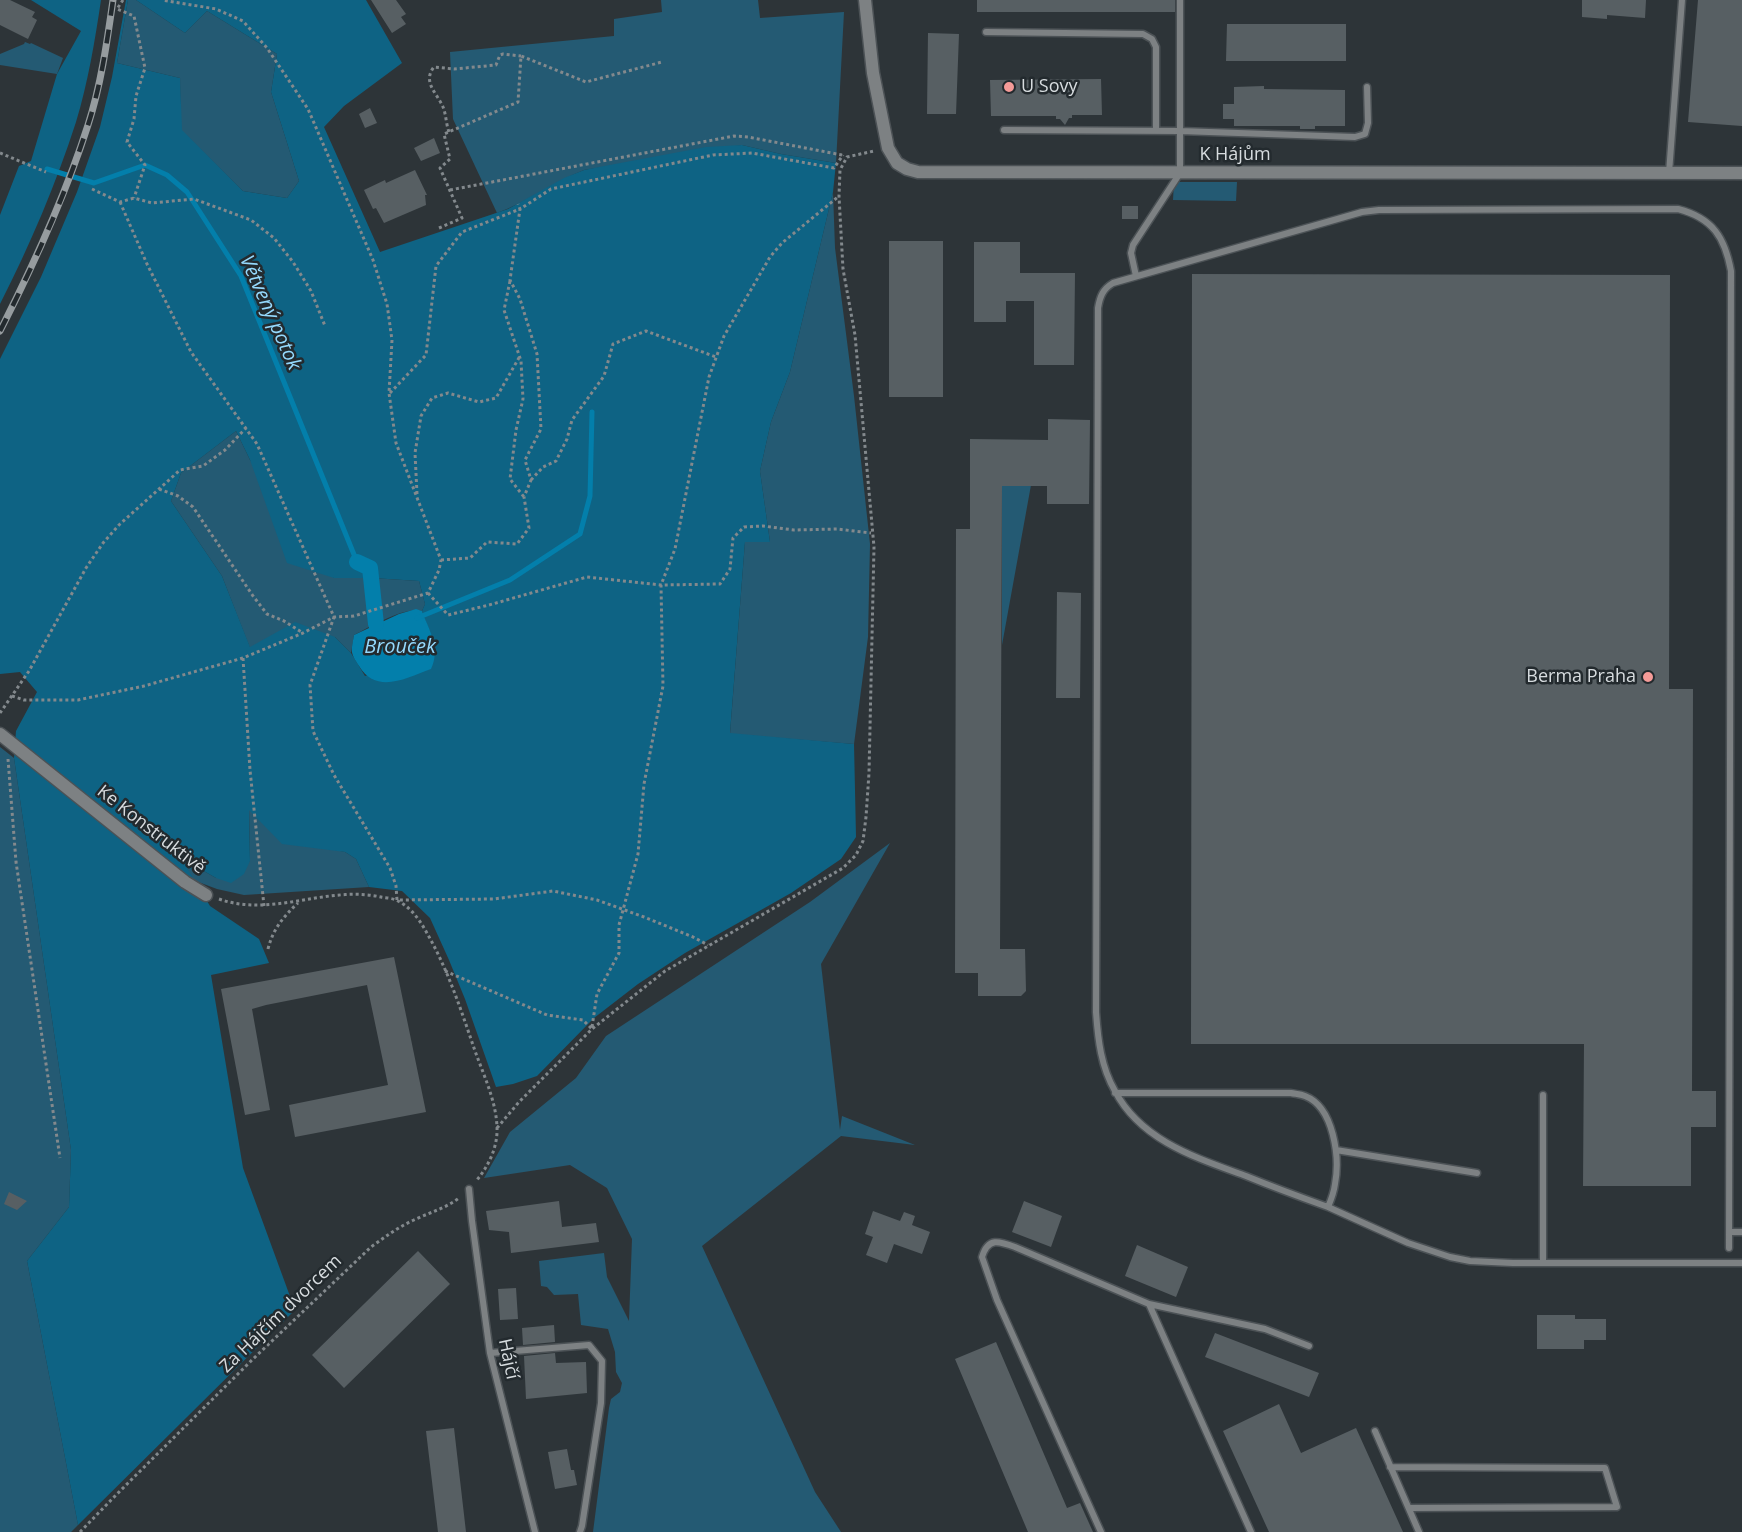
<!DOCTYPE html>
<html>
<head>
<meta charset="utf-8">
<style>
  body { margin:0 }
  canvas { display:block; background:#2d3438 }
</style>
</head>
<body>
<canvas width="1742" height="1532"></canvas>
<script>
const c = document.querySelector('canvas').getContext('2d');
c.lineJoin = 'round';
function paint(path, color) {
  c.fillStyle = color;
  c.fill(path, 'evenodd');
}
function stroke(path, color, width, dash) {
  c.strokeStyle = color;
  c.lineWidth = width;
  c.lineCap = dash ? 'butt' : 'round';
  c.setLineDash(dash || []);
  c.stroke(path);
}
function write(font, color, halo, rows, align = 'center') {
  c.font = font + ' "Open Sans",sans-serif';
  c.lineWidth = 5;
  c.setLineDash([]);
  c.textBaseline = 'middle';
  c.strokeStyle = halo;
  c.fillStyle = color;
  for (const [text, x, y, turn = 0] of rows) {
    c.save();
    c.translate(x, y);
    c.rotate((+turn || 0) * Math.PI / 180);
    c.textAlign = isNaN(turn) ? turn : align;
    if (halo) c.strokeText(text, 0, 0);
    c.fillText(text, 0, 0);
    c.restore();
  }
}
const green = new Path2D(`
  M128 0H136L185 33 207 11 277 54 271 92 299 181 287 198 243 191 181 130 180 78 117 63Z
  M661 0H758L760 18 844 12 836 163 781 154 742 145 584 170C554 182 527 202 497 213L453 119 450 52 614 36V19L662 12Z
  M25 42 30 44 31 43 63 58 57 74 0 65V54L24 44Z
  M1174 182H1237L1236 201 1173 200Z
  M833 192 835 248 854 396 870 544 868 637 854 744 730 734 745 542H770L760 471 771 422 790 372Z
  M236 431 250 460 334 578H372L419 581 425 604 422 611C405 606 370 627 354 635L351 653 335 637 250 648 222 576 171 501 181 473Z
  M1002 485H1031L1002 645Z
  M0 747 14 758 71 1150 69 1207 27 1261 78 1525 71 1532H0Z
  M249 809 330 849 345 852 356 859 369 887 244 895 217 889 193 880 186 867 202 870 216 878 250 861Z
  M890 843 821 964 840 1130 842 1116 915 1145 841 1136 702 1246 815 1492 841 1532H593L609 1408 611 1399 620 1392 622 1383 616 1372 615 1352 608 1329 581 1325 578 1294 554 1295 547 1287 541 1286 539 1261 604 1253 607 1277 629 1321 632 1239 607 1188 570 1165 484 1178 510 1132 576 1078 606 1036 810 902Z`);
const forest = new Path2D(`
  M31 0H101C95 40 88 83 76 122 56 184 30 245 0 304V215L19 166 31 161 57 74 81 31Z
  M126 0H128L117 63 180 78 182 130 243 191 287 198 299 181 271 92 277 54 207 11 185 33 136 0H366L402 63 344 106 324 127 380 252 508 209 564 178 584 170 599 167 706 147 742 145 781 154 836 163 833 192 790 372 771 422 760 471 770 542H745L730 733 854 744 856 837 841 859 791 893 685 953 638 984 594 1018 537 1076 513 1084 496 1087 465 999 449 960 430 918 402 891 369 887 356 859 345 852 282 844 249 810 250 861 244 874 231 883 216 878 202 870 187 868 210 906 259 939 269 963 211 975 243 1168 295 1310 78 1525 27 1261 69 1207 71 1150 14 758 16 731 37 692 20 672 0 674V359L41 277 77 192 100 127 112 77ZM236 431 250 460 287 563 334 578H372L419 581 425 604 422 611 436 650 365 676 351 653 335 637 295 622 250 647 222 576 171 501 181 473Z`);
const water = new Path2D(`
  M416 609 422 611C429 630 441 649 431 669 406 678 377 695 359 666 350 652 351 652 354 635L399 614Z`);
const stream = new Path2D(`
  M47 169 94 183 145 165 167 175 187 192 241 276 357 562
  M417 618 510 580 580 534 590 496 592 412`);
const canal = new Path2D(`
  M357 562 370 568 376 624`);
const building = new Path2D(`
  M0 0H10L35 12 32 17 37 20 28 39 0 25Z
  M371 0H396L406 14 401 17 406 24 392 33Z
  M977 0H1175V12H977Z
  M1582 0H1646L1645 18 1607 15V19L1582 17Z
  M1698 0H1742V126L1688 122Z
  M1227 24H1346V61H1226Z
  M928 33 959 34 956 114H927Z
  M1101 79 1102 115H1072V118H1069L1065 125 1060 119H1056V116H991L990 80Z
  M1264 86V89L1345 90V126H1315V129H1300V126H1234V119H1223V104H1234V87Z
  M370 108 377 123 365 128 359 114Z
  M434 138 440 153 421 161 414 148Z
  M415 170 427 195H425L426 205 384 223 376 208 373 209 364 190 385 180 386 183Z
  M1122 206H1138V219H1122Z
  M889 241H943V397H889Z
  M974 242H1020V273H1075L1074 365H1034V301H1006V322H974Z
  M1192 274 1670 275 1669 689H1693L1692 1091H1716V1127H1691V1186H1583L1584 1044H1191Z
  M1048 419 1090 420 1089 504H1047V486H1002L1000 949H1025L1026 991 1021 996H978V973H955L956 529H970V439L1048 440Z
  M1057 592 1081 593 1080 698H1056Z
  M394 957 426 1112 295 1137 289 1105 388 1085 367 985 266 1005 252 1009 270 1110 245 1115 221 989Z
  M9 1192 27 1201 17 1210 4 1204Z
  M559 1201 562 1227 596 1223 599 1242 511 1253 509 1232 489 1230 486 1211Z
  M1024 1201 1062 1216 1051 1247 1012 1232Z
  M873 1211 900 1221 904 1212 915 1216 912 1225 930 1232 922 1254 894 1244 887 1263 866 1255 873 1237 865 1234Z
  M1137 1245 1188 1267 1176 1297 1125 1276Z
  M418 1251 450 1284 344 1388 312 1355Z
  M516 1288 518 1319 500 1320 498 1289Z
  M1537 1315H1575V1319H1606V1340H1584V1349H1537Z
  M554 1325 555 1342 523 1345 522 1328Z
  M1215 1333 1319 1373 1309 1397 1205 1357Z
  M996 1342 1067 1508 1080 1503 1093 1532H1028L955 1359Z
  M555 1353 556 1363 586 1362 587 1393 526 1399 524 1356Z
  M1279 1404 1301 1453 1356 1428 1403 1532H1269L1223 1431Z
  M454 1428 466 1532H438L426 1431Z
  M567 1449 571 1470H574L577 1485 555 1489 548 1452Z`);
const path = new Path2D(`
  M123 0 117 9 134 16 145 68 136 96 134 119 127 142 145 165 134 198
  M449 132C446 124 446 114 443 107 437 93 422 82 434 67L454 69 496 65 500 55 503 54 521 56
  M0 153 46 172
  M92 189 120 202 134 198 152 203 194 199 251 220 274 238 293 262 311 291 325 326
  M450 190 734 136 748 137 842 155
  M120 202 147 264 191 352 257 444 334 617 310 685 313 731 334 775 390 868 396 886 397 900 494 899 553 891 597 900 644 917 693 937 708 945
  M439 228 462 218 440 168 450 159 444 134 518 102 521 56 586 82 662 62
  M510 281 504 310 521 361 523 399 516 430 510 479 524 497
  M390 393 426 355 436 266 462 232 520 209 518 204
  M531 480 543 467 556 461 567 439 572 420 604 376 613 344 646 331 716 357
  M159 489 178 496 193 507 253 596 267 614 284 621 303 633
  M417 494 415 453 421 416 432 398 448 393 479 402 496 398 520 356
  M441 560 470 558 487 542 517 544 529 528 524 497 531 480 525 460 541 429 537 354 520 299 510 280 520 209 551 189 713 155 752 153 834 168 843 155
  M428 593 448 615 489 605 587 577 661 585 720 584 730 569 733 538 744 527 763 526 794 530 837 529 871 533
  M243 658 250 770 264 906
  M12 696 24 700H78L144 686 243 658 303 633 334 617 354 616 428 593 439 570 441 560 396 443 389 393 392 340 387 304 373 260 308 109 267 48 243 21 216 9 162 0
  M0 713 29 671 86 568 103 543 119 525 180 470 203 466 225 450 246 428
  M8 759 16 862 60 1158
  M219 899C273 918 326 885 381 897 386 898 393 898 398 901 412 908 421 922 428 935 448 970 461 1010 474 1048 483 1074 496 1100 497 1127 498 1146 489 1166 476 1181
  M268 949C273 929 283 917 298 903
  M445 971 547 1015 583 1020 592 1029
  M592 1027 597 994 619 953V925L638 854 644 784 663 686 661 585 675 549 709 377 724 336 770 257 782 243 839 196
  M497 1128 519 1102 592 1029 665 971 843 868 856 855 863 841 866 817 869 773 874 547 855 335 843 269 839 196 840 170 847 157 874 151
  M80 1532 116 1495 253 1359 371 1247C386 1236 400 1226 416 1219 431 1212 446 1208 459 1198`);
const service = new Path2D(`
  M986 32 1143 34 1152 39 1156 47V131
  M1004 130 1180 131 1355 137 1365 134 1368 123 1367 87
  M1669 173 1682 0
  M1136 276 1131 253 1133 245 1180 173V0
  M1115 1093H1291C1295 1094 1300 1094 1305 1096 1334 1107 1340 1158 1335 1184 1334 1192 1331 1200 1328 1207L1408 1243 1450 1257 1470 1261 1513 1263H1742
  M1543 1095V1263
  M1336 1150 1477 1173
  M469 1189 472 1221 490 1353 535 1532
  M1328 1207C1300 1197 1273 1187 1246 1176 1197 1158 1141 1141 1115 1091 1101 1067 1098 1040 1096 1012L1098 308C1100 296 1103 289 1113 283L1362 212 1379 210 1678 209C1713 218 1725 238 1731 271L1729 1248
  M1729 1232H1742
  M1149 1304 1251 1532
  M490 1353 589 1345 602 1361 601 1403 582 1526 580 1532
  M1375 1431 1419 1532
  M1390 1467 1605 1468 1617 1507 1409 1508
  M1101 1532 997 1300 982 1257C988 1237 999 1241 1015 1247L1149 1304 1265 1329 1309 1346`);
const minor = new Path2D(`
  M865 0 873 73 888 148 897 163 907 169 918 172 1742 173
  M0 734 185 882 206 895`);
const rail = new Path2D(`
  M0 331C34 264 65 197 88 125 101 85 107 42 113 0`);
const markers = [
  [1009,87,6,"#f59b98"],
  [1648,677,6,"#f59b98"]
];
const poiNames = [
  ["U Sovy",1021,87],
  ["Berma Praha",1636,677,"right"]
];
const streetNames = [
  ["K Hájům",1235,155],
  ["Ke Konstruktivě",151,830,38],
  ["Za Hájčím dvorcem",281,1314,-44],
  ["Hájčí",508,1359,78]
];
const waterNames = [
  ["Větvený potok",270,313,66],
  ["Brouček",400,647]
];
paint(green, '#245a73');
paint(forest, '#0e6384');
paint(water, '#037fab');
stroke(stream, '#037fab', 5);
stroke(canal, '#037fab', 16);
paint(building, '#575f63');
stroke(service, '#4c5256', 9);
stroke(minor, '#4c5256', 15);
stroke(path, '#83898d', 3, [3, 3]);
stroke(service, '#7d8183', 6);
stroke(minor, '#7d8183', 12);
stroke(rail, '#969c9f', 7);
stroke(rail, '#232a2e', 4.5, [14]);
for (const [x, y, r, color] of markers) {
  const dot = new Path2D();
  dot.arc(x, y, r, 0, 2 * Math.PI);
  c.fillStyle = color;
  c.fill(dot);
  stroke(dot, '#232a2e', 2);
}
write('18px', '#d7dcdf', '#232a2e', poiNames, 'left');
write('18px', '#d7dcdf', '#232a2e', streetNames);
write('italic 20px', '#94d9fd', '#232a2e', waterNames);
</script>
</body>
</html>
